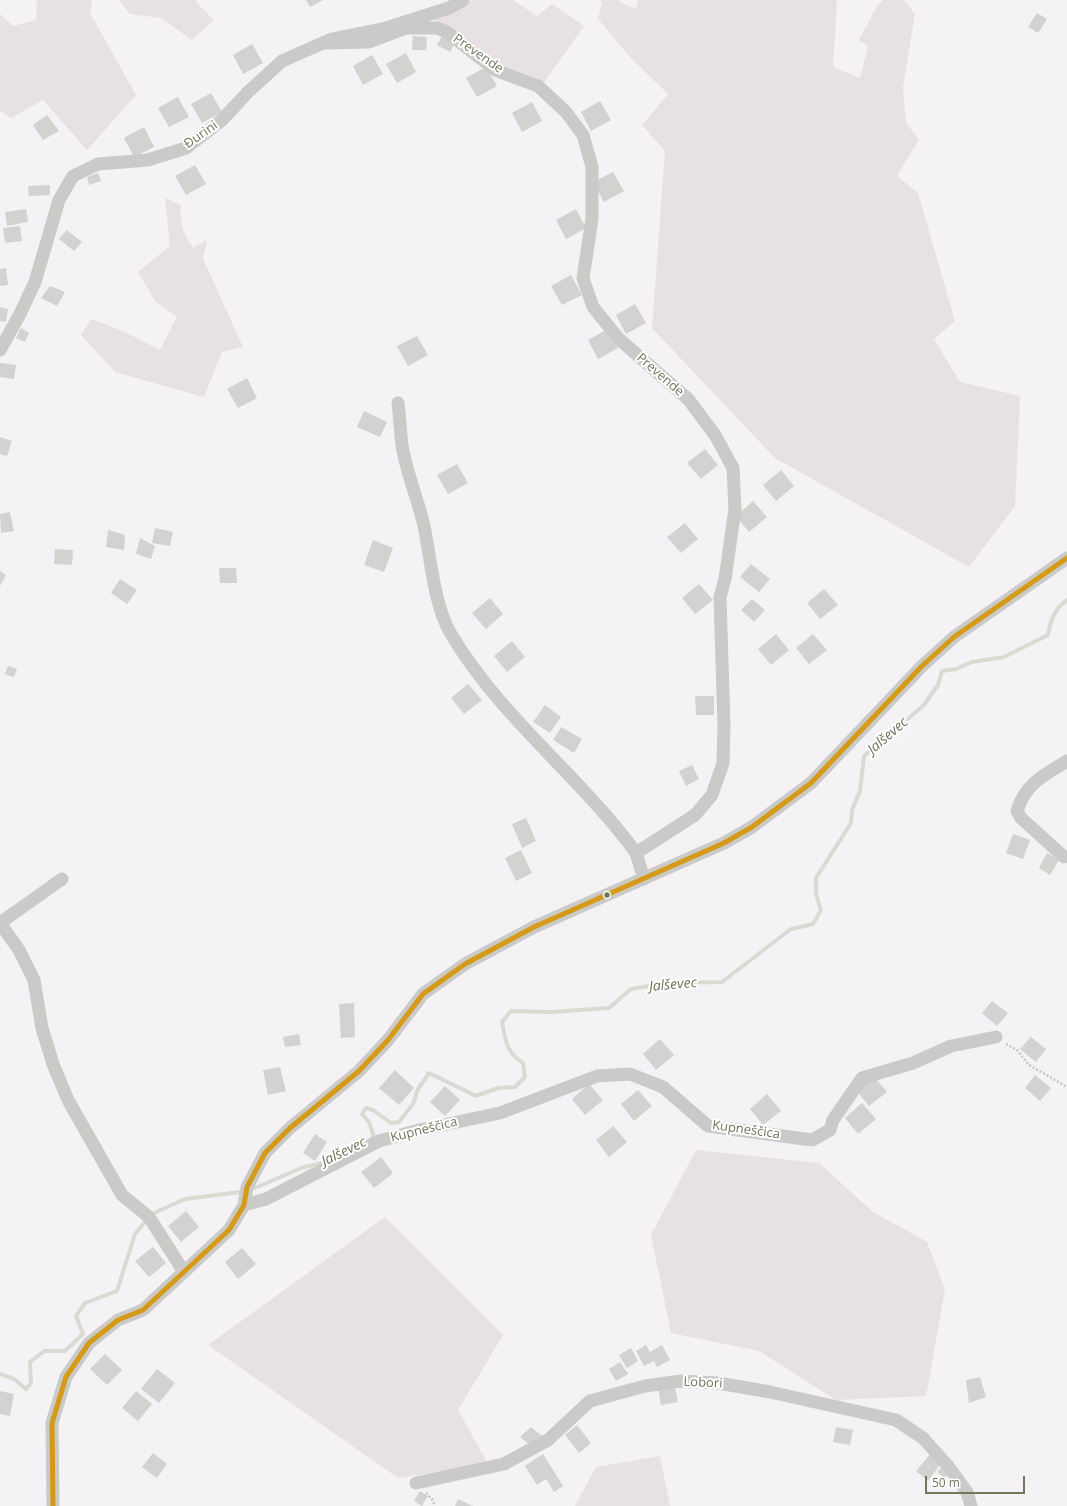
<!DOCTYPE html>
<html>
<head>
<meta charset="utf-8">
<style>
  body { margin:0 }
  #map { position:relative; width:1067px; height:1506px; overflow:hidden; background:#f4f2f4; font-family:"Open Sans",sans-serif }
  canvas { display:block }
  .scale { position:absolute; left:925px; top:1476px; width:100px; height:18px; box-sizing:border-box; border:2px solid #6f785b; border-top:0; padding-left:5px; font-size:12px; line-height:14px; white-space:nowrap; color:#6f785b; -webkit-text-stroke:3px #fff; paint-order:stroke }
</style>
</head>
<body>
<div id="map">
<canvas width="1067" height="1506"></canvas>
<div class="scale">50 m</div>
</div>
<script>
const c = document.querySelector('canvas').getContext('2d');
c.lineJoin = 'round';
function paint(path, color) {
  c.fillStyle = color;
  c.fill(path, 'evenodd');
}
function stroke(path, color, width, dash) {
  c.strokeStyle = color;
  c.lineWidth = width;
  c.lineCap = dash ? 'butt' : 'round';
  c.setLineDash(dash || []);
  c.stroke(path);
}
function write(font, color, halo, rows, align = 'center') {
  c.font = font + ' "Open Sans",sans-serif';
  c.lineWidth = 4;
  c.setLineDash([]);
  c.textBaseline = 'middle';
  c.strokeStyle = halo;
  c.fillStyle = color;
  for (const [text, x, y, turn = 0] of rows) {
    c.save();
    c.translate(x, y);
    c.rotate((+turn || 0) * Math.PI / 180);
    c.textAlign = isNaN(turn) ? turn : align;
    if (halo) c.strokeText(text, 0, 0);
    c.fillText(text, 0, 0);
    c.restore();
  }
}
const green = new Path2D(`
  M37 0H92L90 13 136 95 87 150 43 100 11 118 0 111V14L13 26 36 20Z
  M119 0H197L196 2 214 20 192 40 161 18 130 14Z
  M472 0H513L537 16 552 4 584 26 543 84 511 71 434 20Z
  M599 0H619V2L636 9 638 0H837L833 67 860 78 868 46 859 40 877 6 883 0H904L915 14 903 87 906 123 919 139 897 176 918 193 955 321 934 339 960 382 1020 396 1015 506 969 567 775 458 652 328 665 151 642 125 668 94 631 58 598 19 602 2Z
  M165 198 181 205C179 222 183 234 193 248L207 240 203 259 243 347 222 352 204 397 115 372 81 335 91 319 123 331 160 350 177 317 155 301 138 272 170 246Z
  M696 1150 819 1163 873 1212 927 1242 945 1290 926 1396 836 1400 759 1351 671 1333 651 1235Z
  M385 1217 503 1335 458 1410 488 1464 398 1478 208 1345Z
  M660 1456 670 1506H575L596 1467Z`);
const stream = new Path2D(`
  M371 1139 374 1137 369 1122 362 1114 366 1108 373 1110 391 1123 399 1122 413 1104 418 1089 429 1073 476 1096 498 1088 515 1087 525 1077 523 1063C506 1052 506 1042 502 1022L511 1011 551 1012 609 1008 631 989 667 983 722 982 791 929 813 924 821 910 816 894V878L851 823 852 810 860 791 864 756 924 705 938 685 942 671 956 669 972 662 1004 657 1048 635C1050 621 1055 608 1067 600
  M255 1188 301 1168 322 1163
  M154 1213 185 1199 240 1192
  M0 1374 14 1379 26 1389 31 1383 30 1362 44 1351H65L83 1334 76 1316 85 1303 117 1291 135 1234 147 1219`);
const building = new Path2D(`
  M306 0H323L310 7Z
  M1037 13 1047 19 1038 33 1028 27Z
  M413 36 427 37 426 50H412Z
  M442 36 455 43 450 52 437 45Z
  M252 44 263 63 243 74 233 55Z
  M406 53 416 72 397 83 386 64Z
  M372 55 383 74 363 85 353 66Z
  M486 67 497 86 477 97 466 78Z
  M211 93 222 112 202 123 191 104Z
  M178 97 189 117 169 127 158 108Z
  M600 101 611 120 591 131 581 112Z
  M532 102 542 121 522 132 512 113Z
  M47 115 59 131 43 140 33 125Z
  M144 127 154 147 134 157 124 138Z
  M195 165 206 184 186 195 175 176Z
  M613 172 624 191 604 202 593 182Z
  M98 173 101 181 89 185 87 177Z
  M50 185V195L29 196 28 186Z
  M26 209 28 222 7 226 5 212Z
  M576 209 586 228 566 239 556 220Z
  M20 226 22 241 5 243 3 228Z
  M67 230 82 242 74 251 59 239Z
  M6 268 8 285 0 286V269Z
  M571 275 582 295 562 305 551 286Z
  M50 286 65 292 57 306 41 298Z
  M635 304 646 323 626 334 616 315Z
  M0 307 8 309 6 322 0 321Z
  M21 328 29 333 25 342 16 338Z
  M608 329 618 348 598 359 588 340Z
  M417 336 428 355 408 366 397 346Z
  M0 363 16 365 14 379 0 377Z
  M247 378 257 398 238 408 227 389Z
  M364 411 387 422 380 437 357 427Z
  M0 437 12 441 7 456 0 454Z
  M705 449 718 465 701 479 687 463Z
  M457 464 468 483 448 494 437 475Z
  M781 470 794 486 776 501 763 485Z
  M753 501 767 517 749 532 736 516Z
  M10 512 14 531 1 533 0 514Z
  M685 523 698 539 681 553 667 537Z
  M155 528 173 532 170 546 152 543Z
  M108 530 125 535 124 550 106 547Z
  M140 538 155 546 151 559 136 554Z
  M373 540 393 548 384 572 364 565Z
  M55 549 73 550 72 565 54 564Z
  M751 564 770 579 759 592 740 577Z
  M219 568H236L237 583H220Z
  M0 571 6 575 0 586Z
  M120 579 137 590 127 604 111 593Z
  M699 584 713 600 695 614 682 598Z
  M824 589 838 605 820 619 807 603Z
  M490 598 503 614 486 629 472 613Z
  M752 599 765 610 754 622 741 610Z
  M776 634 789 650 771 665 758 649Z
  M813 634 827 650 809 664 796 648Z
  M512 641 525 657 507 672 494 656Z
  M8 666 17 669 14 677 5 674Z
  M468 684 482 700 464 714 451 698Z
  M695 696H714V715H696Z
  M545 705 561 717 550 733 533 722Z
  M561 727 582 739 574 753 553 740Z
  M692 765 699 779 686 786 679 771Z
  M526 818 536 841 522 848 512 824Z
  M1013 834 1030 840 1023 859 1006 853Z
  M521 850 532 873 516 881 505 858Z
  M1047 853 1059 860 1050 875 1039 868Z
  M992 1001 1008 1013 997 1026 982 1013Z
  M354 1003 355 1037 341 1038 339 1004Z
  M299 1034 301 1045 285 1047 283 1037Z
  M1031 1037 1046 1049 1036 1062 1020 1049Z
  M660 1039 674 1055 656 1070 643 1054Z
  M280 1067 286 1091 268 1095 263 1070Z
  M395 1070 414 1088 399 1105 379 1088Z
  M1035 1075 1051 1088 1040 1101 1025 1088Z
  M874 1076 887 1092 869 1106 856 1090Z
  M589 1084 603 1100 585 1115 572 1099Z
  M445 1086 460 1100 445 1116 430 1102Z
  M638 1090 652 1106 634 1121 621 1104Z
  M767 1094 781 1111 763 1125 750 1109Z
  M862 1103 876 1119 858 1134 845 1118Z
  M613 1126 627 1142 609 1157 596 1140Z
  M315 1134 327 1142 315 1161 303 1153Z
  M381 1157 393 1173 374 1188 361 1172Z
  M186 1211 199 1227 181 1242 168 1226Z
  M153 1247 166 1263 149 1277 135 1261Z
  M242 1248 256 1264 238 1279 225 1262Z
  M646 1345 650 1352 662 1345 670 1360 657 1367 654 1361 644 1366 636 1351Z
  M631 1348 638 1361 627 1368 619 1355Z
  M105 1354 122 1370 107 1385 90 1369Z
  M620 1362 628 1374 616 1381 609 1369Z
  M157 1369 175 1383 159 1403 141 1389Z
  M980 1377 986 1397 969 1403 966 1380Z
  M674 1384 678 1402 661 1405 658 1388Z
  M0 1391 14 1394 10 1416 0 1414Z
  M136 1391 152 1404 138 1421 122 1408Z
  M577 1425 591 1443 579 1453 565 1435Z
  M531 1427 542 1436 532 1447 520 1437Z
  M836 1427 853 1430 850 1445 833 1442Z
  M153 1453 167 1464 157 1478 142 1467Z
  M931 1453 942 1462 928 1481 916 1471Z
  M543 1454 563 1486 554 1492 546 1479 537 1485 525 1466Z
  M943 1466 950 1472 944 1478 937 1472Z
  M420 1491 428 1496 422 1506 414 1501Z
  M458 1499 473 1506H455Z`);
const path = new Path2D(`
  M1006 1044 1017 1050 1029 1065 1067 1087
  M426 1493 432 1499 435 1506`);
const minor = new Path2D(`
  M324 43 369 42 406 28H437L447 32 497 71 538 86 566 112 583 135 592 167V219L583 278 593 307 619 339 688 399 715 435 733 468 735 509 725 579 720 597 724 726 723 763 712 795 695 815 636 853 644 879
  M0 350 20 314 35 282 59 200 73 176 98 164 148 160 186 148 222 120 248 92 282 61 332 39 386 28 449 8 463 0
  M398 403C400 417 400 431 402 445 406 472 418 499 424 526 431 559 434 606 451 634 500 717 581 777 636 853
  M1064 857 1021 818 1017 811C1025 784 1044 775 1067 761
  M0 923 19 950 34 980 42 1028 53 1064 68 1100 122 1195 149 1217 184 1272
  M0 923 62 879
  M244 1205 266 1199 379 1141 419 1130 500 1113 597 1076 630 1074 663 1087 708 1126 812 1140 830 1130 833 1120 862 1078 913 1063 951 1046 996 1037
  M416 1483 504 1464 548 1440 590 1401 645 1386 681 1381 718 1383 770 1392 896 1420 923 1438 948 1466 967 1492 971 1506
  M53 1506 52 1423 66 1377 89 1343 118 1320 143 1310 229 1230 244 1205 247 1187 265 1153 290 1128 359 1071 388 1040 423 994 465 964 534 927 724 843 752 827 811 783 922 666 954 637 1067 558`);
const bus1 = new Path2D(`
  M53 1506 52 1423 66 1377 89 1343 118 1320 143 1310 229 1230 244 1205 247 1187 265 1153 290 1128 359 1071 388 1040 423 994 465 964 534 927 724 843 752 827 811 783 922 666 954 637 1067 558`);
const markers = [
  [607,895,3.5,"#6f785b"]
];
const streetNames = [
  ["Prevende",478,54,35],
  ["Đurini",201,135,-35],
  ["Prevende",660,375,41],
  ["Kupneščica",424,1130,-14],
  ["Kupneščica",746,1130,8],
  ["Lobori",703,1383,3]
];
const waterNames = [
  ["Jalševec",888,736,-41],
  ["Jalševec",673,985,-5],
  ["Jalševec",344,1152,-26]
];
paint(green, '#e7e0e4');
stroke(stream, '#d9dbd2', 4);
paint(building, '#d2d2d1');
stroke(path, '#c6c7c5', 2.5, [2, 2]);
stroke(minor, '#cacac8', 13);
stroke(bus1, '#d59a17', 5);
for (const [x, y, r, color] of markers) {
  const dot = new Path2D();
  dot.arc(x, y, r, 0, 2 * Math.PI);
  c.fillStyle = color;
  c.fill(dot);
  stroke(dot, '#fff', 1.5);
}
write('13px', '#6f785b', '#fff', streetNames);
write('italic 14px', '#6e7355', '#fff', waterNames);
</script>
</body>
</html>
